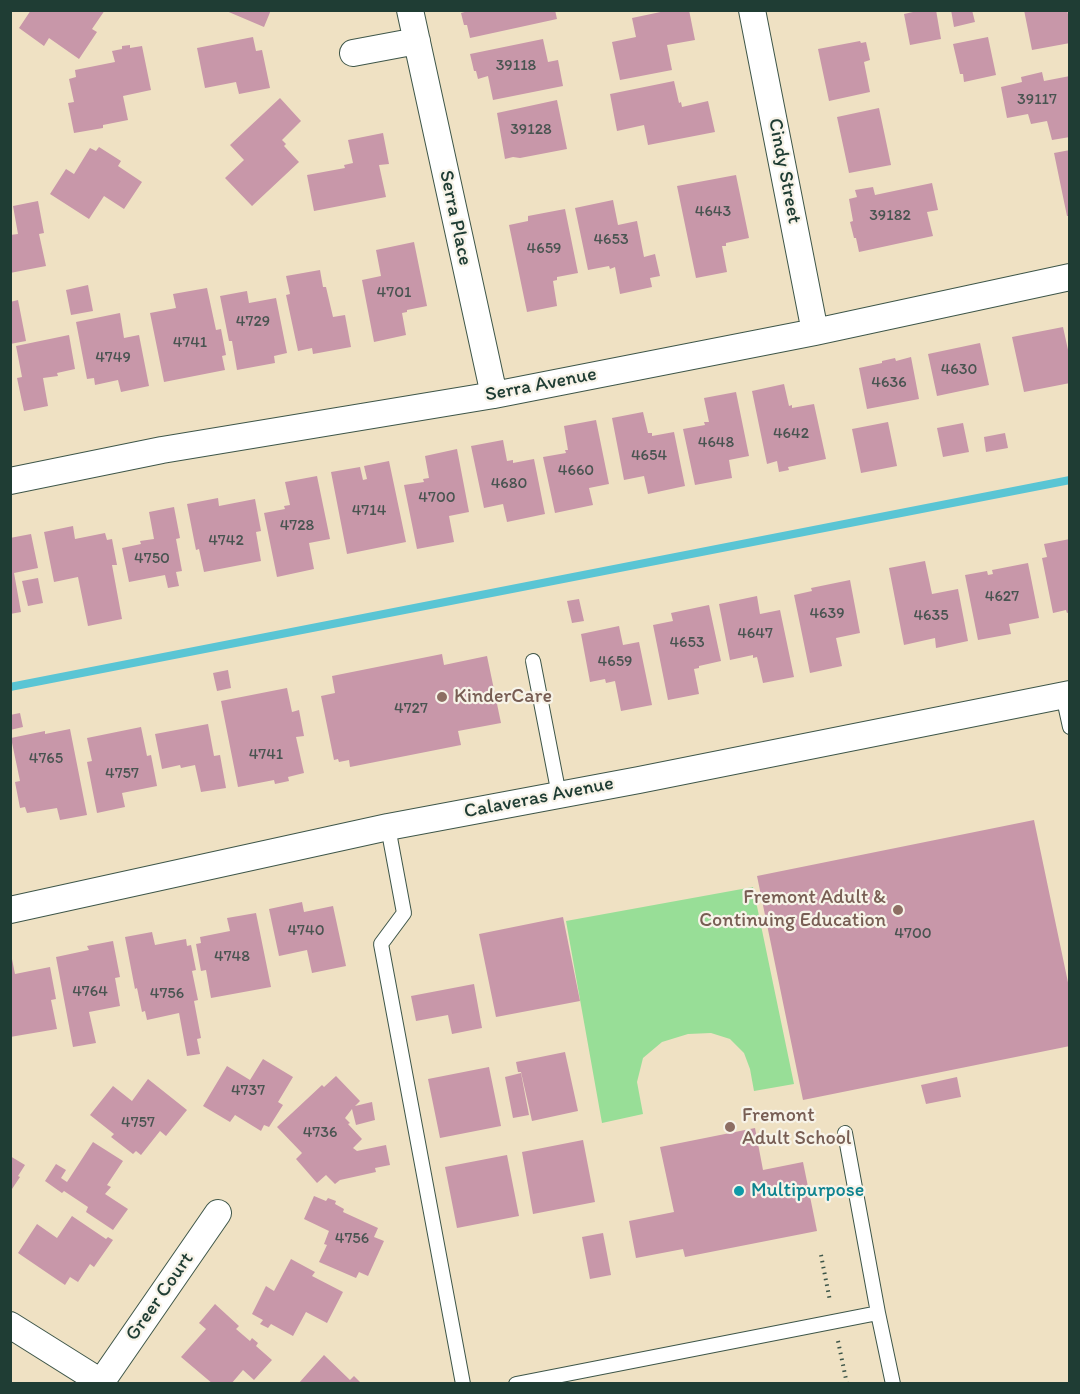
<!DOCTYPE html>
<html>
<head>
<meta charset="utf-8">
<style>
  body { margin:0 }
  #map { position:relative; width:1080px; height:1394px; overflow:hidden; background:#efe1c3; font-family:Itim,sans-serif }
  canvas { display:block }
  .frame { position:absolute; inset:0; border:12px solid #1f3d34; pointer-events:none }
</style>
</head>
<body>
<div id="map">
<canvas width="1080" height="1394"></canvas>
<div class="frame"></div>
</div>
<script>
const c = document.querySelector('canvas').getContext('2d');
c.lineJoin = 'round';
function paint(path, color) {
  c.fillStyle = color;
  c.fill(path, 'evenodd');
}
function stroke(path, color, width, dash) {
  c.strokeStyle = color;
  c.lineWidth = width;
  c.lineCap = dash ? 'butt' : 'round';
  c.setLineDash(dash || []);
  c.stroke(path);
}
function write(font, color, halo, rows, align = 'center') {
  c.font = font + ' Itim,sans-serif';
  c.lineWidth = 4.5;
  c.setLineDash([]);
  c.textBaseline = 'middle';
  c.strokeStyle = halo;
  c.fillStyle = color;
  for (const [text, x, y, turn = 0] of rows) {
    c.save();
    c.translate(x, y);
    c.rotate((+turn || 0) * Math.PI / 180);
    c.textAlign = isNaN(turn) ? turn : align;
    if (halo) c.strokeText(text, 0, 0);
    c.fillText(text, 0, 0);
    c.restore();
  }
}
const green = new Path2D(`
  M753 887 794 1084 754 1091 750 1069 744 1053 730 1039 711 1033 688 1034 662 1042 643 1058 637 1082 643 1114 602 1123 566 921Z`);
const stream = new Path2D(`
  M10 687 1070 480`);
const building = new Path2D(`
  M31 10H105L92 29 97 32 79 59 49 38 44 46 19 28Z
  M224 10H271L264 27Z
  M472 10H555L557 19 470 38 467 25H464L461 13Z
  M670 10H689L695 40 667 45 672 70 620 80 612 42 636 37 632 18Z
  M922 10H936L941 39 910 45 904 14Z
  M951 10H972L975 22 954 27Z
  M1024 10H1067L1070 23V43L1032 50Z
  M253 37 256 51 262 50 270 88 239 94 236 82 205 88 197 48Z
  M988 37 996 75 964 82 963 74H960L953 44Z
  M543 39 548 62 558 60 563 86 493 100 488 76 478 79 476 71H474L470 54Z
  M860 41 861 43 866 42 870 60 864 62 870 92 829 101 818 49Z
  M130 45V48L142 46 151 90 123 96 128 120 103 125V128L74 133 68 103 74 102 69 79 76 77 75 70 115 62 112 51 122 49V46Z
  M1042 72 1044 81 1070 76V137L1052 140 1047 121 1031 124 1028 114 1007 118 1001 87 1022 82 1021 77Z
  M674 81 679 103 681 102 682 107 708 101 715 132 648 145 644 125 617 131 610 94Z
  M280 98 301 121 282 140 286 144 284 146 299 162 252 206 225 178 244 160 230 145Z
  M557 100 567 149 520 158 513 157 505 159 497 113Z
  M879 108 891 165 849 173 837 117Z
  M383 133 389 164 379 165 386 197 314 211 307 175 345 168 344 165 353 163 348 140Z
  M99 147 121 161 118 166 142 182 124 209 104 196 89 219 50 194 66 169 74 174 90 148 96 151Z
  M1070 150V216H1067L1054 153Z
  M736 175 749 238 726 243V246H722L727 272 696 278 677 186Z
  M932 183 938 210 927 212 933 236 859 252 856 238H854L850 222 853 221 849 199 857 197 855 190 873 187 875 195Z
  M613 200 618 225 637 221 644 257 655 254 660 276 650 278 652 287 620 294 615 267 610 269 609 266 588 270 575 208Z
  M38 201 44 233 39 234 46 266 10 273V235L18 234 13 206Z
  M565 209 578 273 557 277V280L553 281 557 306 527 312 509 225 528 221V216Z
  M414 242 427 306 407 310V312L402 313 406 335 374 342 362 280 381 276 376 250Z
  M320 270 323 287H326L333 317 345 315 351 347 313 354 312 348 298 351 286 295 290 294 286 276Z
  M88 285 93 311 71 315 66 290Z
  M207 288 216 330 221 329 226 355 222 356 225 370 164 382 150 313 176 308 173 294Z
  M247 291 249 303 276 298 287 353 274 356 275 363 237 370 232 341H229L220 296Z
  M18 300 26 341 10 344V302Z
  M120 313 124 338 139 335 149 386 121 392 118 380 95 385 94 378 87 379 76 322Z
  M1063 327 1070 359V383L1024 392 1012 337Z
  M69 335 75 369 57 373 58 376 43 378 48 406 24 411 17 378 22 377 16 346Z
  M980 343 989 385 937 396 928 354Z
  M911 357 919 399 867 409 859 368 882 363V361L895 358 896 361Z
  M784 384 789 406 792 405V408L814 404 826 459 788 467 789 470 779 472 777 461 767 464 752 391Z
  M736 392 749 456 729 460 732 478 695 485 683 429 705 425 704 422H709L704 398Z
  M643 412 648 433H652V436L674 432 685 486 648 494 644 476 624 480 612 418Z
  M596 420 609 484 589 488 593 505 555 513 543 457 566 453 565 450H568L564 426Z
  M888 422 897 466 861 473 852 429Z
  M963 423 969 452 943 457 937 428Z
  M1005 433 1008 448 986 452 984 437Z
  M503 440 507 461 513 460V463L534 459 545 514 507 522 503 504 484 508 471 446Z
  M457 449 469 512 449 516 454 542 417 549 404 485 424 482 423 479 429 478 425 456Z
  M389 461 406 542 347 554 331 472 360 467 363 480 367 479 364 466Z
  M317 476 330 539 309 543 314 569 277 577 264 513 285 509 284 506 290 505 285 482Z
  M218 498 219 506 255 499 261 531 256 532 261 561 204 572 199 549 196 550 187 504Z
  M174 507 180 538 176 539 182 571 176 572 179 586 168 588 165 575 129 582 122 548 141 544 140 541 154 539 149 512Z
  M73 526 75 539 105 533 107 540 112 539 117 565H112L122 619 88 626 78 577 54 582 44 532Z
  M31 534 38 568 14 573 21 612 10 614V538Z
  M1070 539V612L1067 613 1066 610 1053 613 1042 558 1047 557 1044 544Z
  M925 561 932 594 958 589 968 641 936 648 935 638 904 645 889 568Z
  M1028 563 1039 618 1009 624 1011 634 978 640 965 575 987 571 988 575 993 574 992 570Z
  M38 578 43 603 28 606 22 581Z
  M850 580 860 633 836 638 842 666 810 673 794 595 812 591 811 588Z
  M757 596 760 614 780 610 794 677 763 683 757 657 753 658V655L730 660 719 604Z
  M579 599 584 621 572 623 567 601Z
  M709 605 721 661 699 666V668L694 669 699 694 668 700 653 625 673 621 671 613Z
  M619 626 623 645 639 642 652 705 621 711 615 681 606 683 605 679 590 682 581 634Z
  M442 654 444 665 487 656 501 723 458 731 461 745 350 767 349 760 339 762 338 759 334 760 321 696 335 693 332 676Z
  M228 670 231 688 217 691 213 673Z
  M287 688 292 712 299 710 304 736 296 737 304 773 288 777 289 781 275 784 274 780 238 787 221 701Z
  M20 713 23 727 10 730V715Z
  M208 724 214 756 220 755 226 788 201 792 195 765 181 768 180 765 162 769 155 734Z
  M141 727 147 756 151 755 157 786 122 793 125 807 97 813 87 762 92 761 87 738Z
  M70 729 87 815 60 820 57 808 27 813 25 807 20 808 15 782 20 781 11 738 45 731V734Z
  M1034 820 1070 992V1046L803 1100 757 876Z
  M302 902 304 912 333 906 346 966 312 973 307 950 279 956 269 909Z
  M256 913 271 987 211 998 206 970 201 971 196 944 201 943 200 937 230 931 227 918Z
  M563 917 580 1001 496 1017 479 934Z
  M152 932 155 945 186 939 187 946 191 945 196 970 192 971 198 1000 194 1001 201 1038 197 1039 200 1054 187 1056 179 1013 147 1020 145 1011 142 1012 137 988 135 989 125 937Z
  M113 941 120 977 115 978 120 1006 89 1012 96 1043 73 1047 56 957 89 950 87 946Z
  M10 959H12L15 974 50 967 56 999 51 1000 57 1029 10 1037Z
  M474 984 482 1028 452 1034 448 1015 416 1021 411 996Z
  M565 1052 578 1111 532 1121 521 1072H518L516 1062Z
  M263 1059 293 1077 278 1102 283 1105 269 1127 264 1125 261 1131 235 1115 230 1122 203 1106 227 1066 250 1080Z
  M489 1067 501 1126 440 1138 428 1079Z
  M521 1073 529 1115 513 1118 505 1077Z
  M336 1076 360 1101 355 1106 372 1102 375 1120 356 1125 352 1109 345 1118 350 1123 348 1124 362 1139 353 1148 357 1151 386 1145 390 1165 375 1168 376 1172 340 1180 335 1184 326 1175 317 1183 296 1159 302 1153 277 1127 322 1085 324 1087Z
  M957 1077 961 1097 926 1104 921 1085Z
  M148 1079 187 1110 166 1136 160 1131 141 1155 136 1151 133 1154 111 1137 114 1134 90 1115 113 1086 132 1101Z
  M755 1128 763 1170 803 1162 817 1231 685 1257 683 1249 636 1258 629 1221 674 1212 660 1147Z
  M583 1140 595 1202 533 1214 522 1152Z
  M93 1142 123 1161 107 1185 111 1187 105 1194 128 1209 113 1230 86 1212 88 1207 64 1191 62 1193 45 1181 56 1164 66 1170 61 1178 67 1182Z
  M507 1155 519 1216 457 1228 445 1167Z
  M10 1156 25 1165 18 1176 20 1177 10 1192Z
  M314 1196 326 1201 328 1198 336 1201 335 1204 344 1209 343 1212 378 1228 374 1237 384 1241 368 1276 359 1272 356 1278 319 1262 327 1245 324 1244 329 1231 304 1219Z
  M72 1216 106 1239 108 1237 113 1240 94 1267 90 1264 78 1282 70 1277 65 1285 18 1253 37 1224 57 1238Z
  M603 1233 611 1275 590 1279 582 1237Z
  M291 1259 315 1272 312 1276 343 1292 327 1323 306 1312 293 1336 271 1324 268 1328 260 1324 263 1320 252 1314 266 1286 274 1291Z
  M215 1304 239 1326 236 1329 250 1341 252 1338 258 1343 256 1346 272 1360 254 1380 243 1370 231 1384H213L181 1357 206 1329 199 1323Z
  M324 1355 350 1380 354 1376 362 1384H298Z`);
const path = new Path2D(`
  M821 1255 830 1301
  M838 1341 847 1384`);
const service = new Path2D(`
  M533 661 559 795
  M1063 695 1070 727
  M388 827 404 913 381 944 463 1384
  M845 1133 878 1313
  M516 1384 878 1313 893 1384`);
const minor = new Path2D(`
  M410 10 494 395
  M752 10 815 332
  M353 53 417 41
  M10 481 162 450 494 395 815 332 1070 277
  M10 910 388 827 639 780 1070 694
  M10 1325 104 1384
  M102 1381 218 1213`);
const markers = [
  [442,697,6,"#8d6e63"],
  [898,910,6,"#8d6e63"],
  [730,1127,6,"#8d6e63"],
  [739,1191,6,"#0f9aa8"]
];
const numberNames = [
  ["39118",516,66],
  ["39117",1037,100],
  ["39128",531,130],
  ["4643",713,212],
  ["39182",890,216],
  ["4653",611,240],
  ["4659",544,249],
  ["4701",394,293],
  ["4729",253,322],
  ["4741",190,343],
  ["4749",113,358],
  ["4630",959,370],
  ["4636",889,383],
  ["4642",791,434],
  ["4648",716,443],
  ["4654",649,456],
  ["4660",576,471],
  ["4680",509,484],
  ["4700",437,498],
  ["4714",369,511],
  ["4728",297,526],
  ["4742",226,541],
  ["4750",152,559],
  ["4627",1002,597],
  ["4639",827,614],
  ["4635",931,616],
  ["4647",755,634],
  ["4653",687,643],
  ["4659",615,662],
  ["4727",411,709],
  ["4741",266,755],
  ["4765",46,759],
  ["4757",122,774],
  ["4740",306,931],
  ["4700",913,934],
  ["4748",232,957],
  ["4764",90,992],
  ["4756",167,994],
  ["4737",248,1091],
  ["4757",138,1123],
  ["4736",320,1133],
  ["4756",352,1239]
];
const streetNames = [
  ["Cindy Street",784,171,79],
  ["Serra Place",455,218,78],
  ["Serra Avenue",541,385,-11],
  ["Calaveras Avenue",539,798,-11],
  ["Greer Court",160,1297,-55]
];
const educationNames = [
  ["KinderCare",454,697],
  ["Fremont Adult &",886,898,"right"],
  ["Continuing Education",886,921,"right"],
  ["Fremont",742,1116],
  ["Adult School",742,1139]
];
const cultureNames = [
  ["Multipurpose",751,1191]
];
paint(green, '#98de97');
stroke(stream, '#5ac5d4', 8);
paint(building, '#c897a9');
stroke(service, '#3e5649', 16);
stroke(minor, '#3e5649', 28);
stroke(path, '#3e5649', 4, [1.5, 4.5]);
stroke(service, '#fff', 14);
stroke(minor, '#fff', 26);
for (const [x, y, r, color] of markers) {
  const dot = new Path2D();
  dot.arc(x, y, r, 0, 2 * Math.PI);
  c.fillStyle = color;
  c.fill(dot);
  stroke(dot, '#f7f3e8', 2);
}
write('16px', '#495451', null, numberNames);
write('20px', '#1f3d34', '#f7f3e8', streetNames);
write('20px', '#785e54', '#f7f3e8', educationNames, 'left');
write('20px', '#0d838f', '#f7f3e8', cultureNames, 'left');
</script>
</body>
</html>
